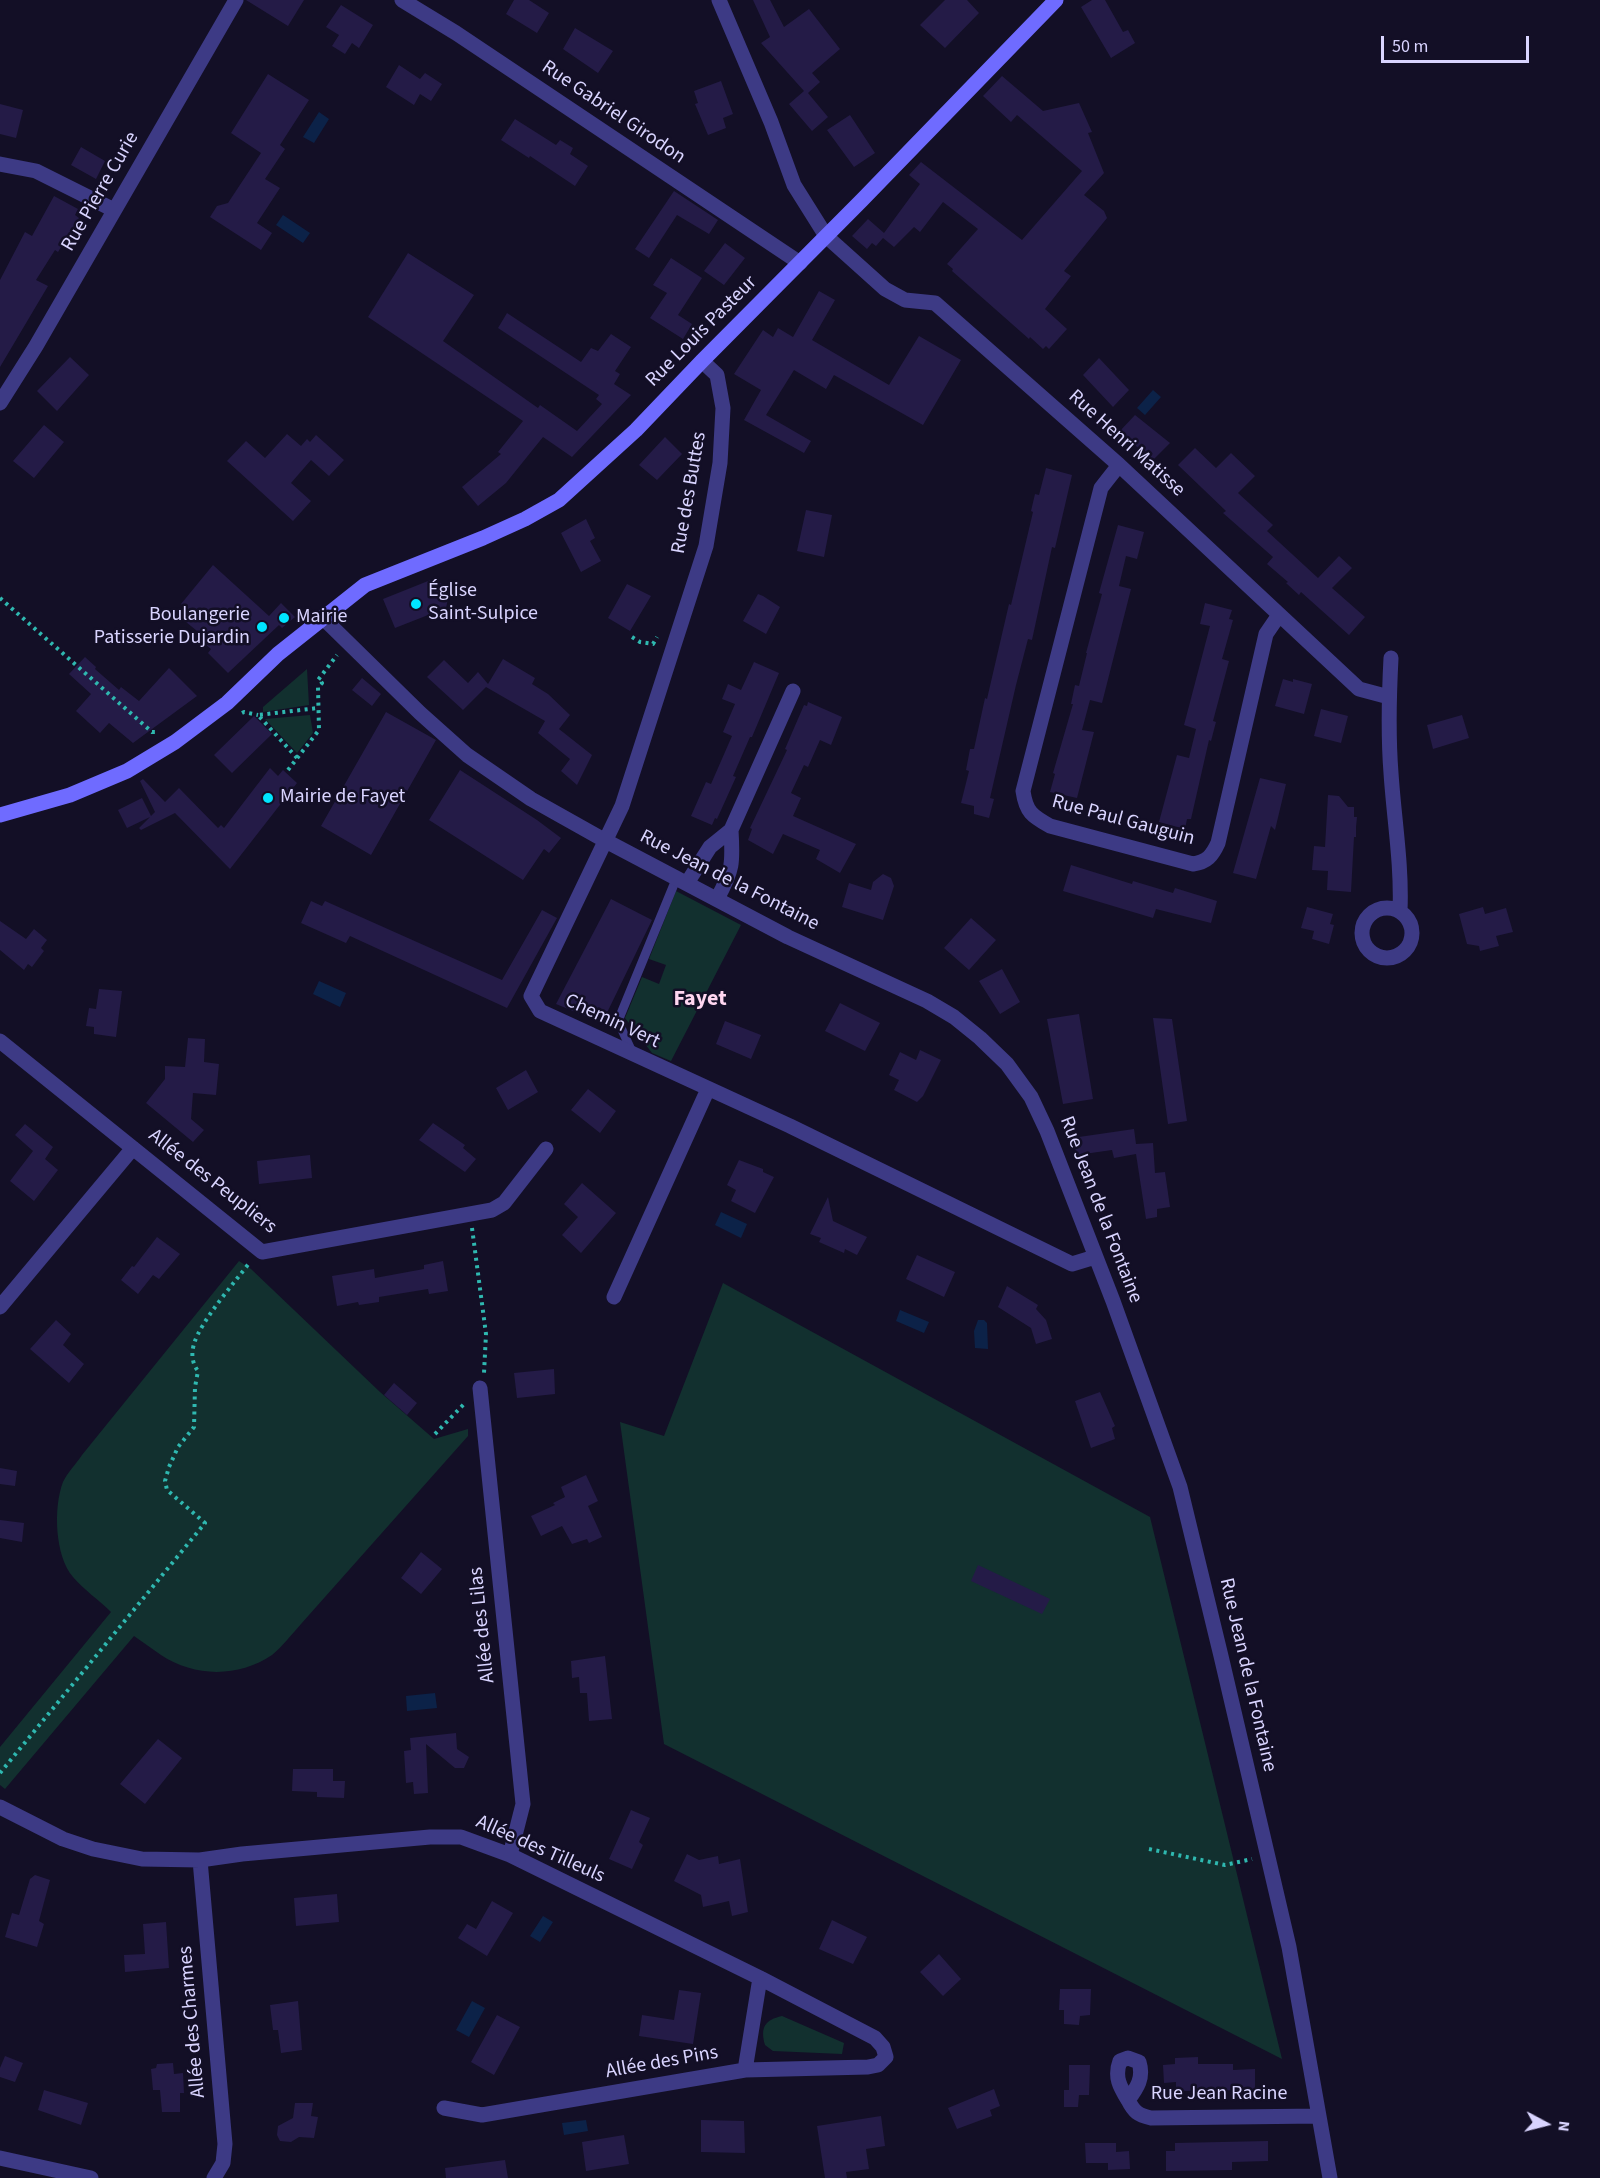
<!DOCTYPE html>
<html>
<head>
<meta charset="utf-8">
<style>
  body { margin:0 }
  #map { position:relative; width:1600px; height:2178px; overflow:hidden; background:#130f26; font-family:"Source Sans 3",sans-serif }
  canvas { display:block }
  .north { position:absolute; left:1516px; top:2094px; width:60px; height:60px; -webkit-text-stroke:4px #130f26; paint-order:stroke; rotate:97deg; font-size:16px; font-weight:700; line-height:24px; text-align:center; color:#d9d4ff }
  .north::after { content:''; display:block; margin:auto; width:21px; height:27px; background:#d9d4ff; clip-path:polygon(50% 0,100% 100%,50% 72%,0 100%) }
  .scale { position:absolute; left:1381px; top:36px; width:148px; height:27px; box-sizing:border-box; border:3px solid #d9d4ff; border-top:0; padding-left:8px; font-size:18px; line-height:21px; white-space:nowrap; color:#d9d4ff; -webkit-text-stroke:4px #130f26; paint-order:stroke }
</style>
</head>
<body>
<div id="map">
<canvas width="1600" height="2178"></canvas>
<div class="north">N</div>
<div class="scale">50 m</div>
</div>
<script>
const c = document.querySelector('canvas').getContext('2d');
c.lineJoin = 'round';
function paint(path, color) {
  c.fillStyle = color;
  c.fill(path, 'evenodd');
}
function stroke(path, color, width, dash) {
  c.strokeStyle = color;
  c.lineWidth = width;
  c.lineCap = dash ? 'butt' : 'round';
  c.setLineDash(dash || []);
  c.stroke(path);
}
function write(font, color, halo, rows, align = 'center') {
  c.font = font + ' "Source Sans 3",sans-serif';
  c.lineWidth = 5;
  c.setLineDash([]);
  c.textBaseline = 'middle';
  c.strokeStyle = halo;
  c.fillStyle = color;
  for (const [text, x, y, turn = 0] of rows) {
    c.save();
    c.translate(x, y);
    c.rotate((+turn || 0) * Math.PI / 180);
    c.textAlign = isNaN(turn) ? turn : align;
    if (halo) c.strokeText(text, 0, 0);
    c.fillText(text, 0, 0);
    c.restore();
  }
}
const green = new Path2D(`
  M307 669 309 705 263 712V707Z
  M310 715 313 733 297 753 265 719Z
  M676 891 741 925 671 1061 652 1053 625 1018 642 977 659 984 666 965 649 959Z
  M239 1261 251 1269 380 1392 434 1439 468 1429V1436L301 1624C292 1634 282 1647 272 1655 238 1678 194 1677 161 1655 152 1649 143 1642 134 1636L5 1789 0 1785V1747L111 1612C99 1600 84 1590 73 1577 55 1556 53 1508 63 1482 67 1473 76 1464 82 1455Z
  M723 1283 1150 1517 1282 2059 664 1744 620 1422 664 1436Z
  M782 2016 844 2043 842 2054 773 2051 765 2045C760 2027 765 2020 782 2016Z`);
const water = new Path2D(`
  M319 112 329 119 314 143 303 137Z
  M283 215 310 233 303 243 276 225Z
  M1153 390 1161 397 1145 415 1137 408Z
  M319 981 346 993 340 1007 313 994Z
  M721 1212 747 1224 741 1238 715 1225Z
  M900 1310 929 1322 924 1333 896 1321Z
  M978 1320H984L987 1323 988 1349 975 1348 974 1331Z
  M435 1693 437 1708 407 1711 406 1696Z
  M543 1916 553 1922 540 1942 530 1936Z
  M472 2001 485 2008 469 2037 456 2030Z
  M586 2120 588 2131 564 2135 562 2123Z`);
const building = new Path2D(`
  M246 0H304L288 26Z
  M514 0H529L549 13 537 33 506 14Z
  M753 0H770L784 27 809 9 840 49 812 73 820 82 808 93 828 117 812 131 789 104 804 91 761 43 770 37Z
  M945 0H967L979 13 945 48 920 25Z
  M1092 0H1105L1123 32 1128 30 1135 43 1111 58 1081 7Z
  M341 5 373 25 359 48 352 43 345 54 332 46 339 35 326 27Z
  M575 28 613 51 598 73 563 49Z
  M399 65 420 79 425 73 442 84 431 101 420 94 414 105 386 87Z
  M268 74 309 100 280 145 285 149 265 179 280 188 257 223 272 233 261 250 210 217 217 206 228 203 261 153 231 133Z
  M1002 76 1043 111 1079 103 1092 132 1088 133 1104 173 1084 195 1104 211 1107 218 1064 271 1071 276 1045 309 1067 329 1049 349 1046 346 1043 349 1030 337 1029 339 952 271 953 269 947 264 978 229 943 202 920 232 914 227 894 247 883 238 876 246 872 243 867 249 852 236 868 219 884 233 920 184 909 175 921 162 1022 240 1082 171 1017 115 1011 122 983 96Z
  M721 81 733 114 723 118 726 128 708 135 695 104 698 103 694 91Z
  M0 104 23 110 16 138 0 134Z
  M850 115 875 153 854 167 827 130Z
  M515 119 556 145 560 140 573 148 570 154 588 166 575 186 530 156 529 158 501 140Z
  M81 147 105 161 96 179 71 165Z
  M674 191 718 220 709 234 677 215 649 258 635 249Z
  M54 196 78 209 75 215 79 218 58 252 55 250 36 280 48 286 0 367V280L25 232 32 236Z
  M725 243 745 258 724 285 704 271Z
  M408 253 474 295 443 341 538 408 540 405 577 431 602 404 596 399 599 395 498 328 507 313 581 362 591 348 598 351 611 334 631 347 615 371 620 374 614 384 631 395 572 457 543 437 506 483 478 506 462 487 501 454 498 452 523 421 368 317Z
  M671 258 702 278 678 315 692 324 683 339 650 318 667 293 653 285Z
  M819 291 835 300 812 340 889 385 919 336 961 360 923 425 834 375 826 389 794 370 766 415 811 441 804 453 744 420 761 390 734 374 763 330 773 337 778 328 793 337Z
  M70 357 89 375 57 411 37 391Z
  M1099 358 1129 390 1113 407 1083 375Z
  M1135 415 1170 443 1153 460 1119 432Z
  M44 425 64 442 34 478 13 461Z
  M287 434 301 446 307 439 310 442 316 435 344 460 329 476 311 460 291 483 311 501 293 521 227 461 246 441 265 458Z
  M665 437 682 454 657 480 639 465Z
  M1195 448 1216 468 1231 453 1255 476 1238 493 1273 525 1267 531 1318 578 1339 556 1352 568 1332 588 1365 617 1349 635 1301 592 1299 595 1286 583 1288 582 1267 564 1273 557 1223 513 1226 511 1178 465Z
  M1046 468 1072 475 1055 548 1052 547 1032 640 1028 639 1016 685 990 798 994 799 989 818 974 814V806L961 803 969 771 966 770 970 749H974L985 698 987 699 1009 604 1011 605 1033 512 1031 511 1035 494 1039 495Z
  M806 510 832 515 824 557 797 551Z
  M586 519 595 538 590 541 601 561 581 572 561 533Z
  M1118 525 1144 532 1137 559 1126 556 1119 586 1131 589 1102 703 1090 700 1082 730 1094 732 1077 798 1050 792 1055 774 1053 773 1073 704H1071L1075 685 1079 686 1087 653H1086L1102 594 1099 593Z
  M213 565 269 616 281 603 295 617 282 628 279 625 228 673 208 653 211 649 199 639 202 635 186 622 192 614 181 604Z
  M433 579 447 587 449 594 446 608 395 628 383 599Z
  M627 584 651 596 630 631 608 618Z
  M758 594 763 596 780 607 766 634 743 621Z
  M1205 603 1232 610 1229 619 1233 620 1222 659 1229 661 1213 721 1216 722 1211 741 1209 740 1191 819H1187L1185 829 1159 822 1177 755 1189 758 1196 729 1184 725 1210 626 1200 624Z
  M85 657 96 667 95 669 119 690 121 687 139 701 169 668 197 696 133 743 109 723 100 733 76 711 91 694 69 674Z
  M503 659 535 678 532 684 548 694 570 715 559 729 592 755 577 785 561 771 570 759 538 733 545 721 486 687 463 710 427 677 444 660 468 683 478 672 488 684Z
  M754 662 779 673 752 737H750L733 776 736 777 717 819 715 818 712 825 691 816 706 782 711 784 732 736 723 732 735 704 722 699 728 684 741 690Z
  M362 678 381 694 372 706 352 690Z
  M1283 679 1293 682V679L1312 684 1304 714 1275 706Z
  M808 702 842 717 831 745 820 740 808 767 804 765 791 793 801 798 793 816 856 844 840 873 816 859 820 850 783 834 773 854 748 840 752 829 750 828 787 750 785 749 804 705 807 706Z
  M1321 709 1348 716 1341 743 1314 736Z
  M386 712 436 740 371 855 321 826Z
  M1462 715 1469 738 1433 749 1427 725Z
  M254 716 272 734 232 773 214 755Z
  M270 768 278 776 283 770 297 783 230 869 175 813 141 830 139 828 150 817 127 828 118 810 142 798 151 816 155 812 140 781 143 779 165 802 179 788 218 828 221 825 224 828Z
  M460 770 537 820 561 838 549 853 544 849 523 880 429 820Z
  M1260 778 1286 784 1275 830 1271 826 1256 879 1233 873Z
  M1328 795 1339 796 1348 807H1354V817H1357L1356 827V837H1354L1351 892 1327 890 1328 871 1312 870 1314 846 1325 847Z
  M1071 865 1132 884 1133 881 1173 893 1175 888 1217 901 1211 923 1156 909 1153 918 1063 891Z
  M883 874 891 878 894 886 883 920 842 907 849 883 871 890 873 882Z
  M611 899 652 920 602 1023 556 1004Z
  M311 901 322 906 325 901 502 980 542 910 557 918 507 1008 350 936 346 943 301 923Z
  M1307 907 1333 914 1330 924 1334 925 1329 944 1312 939 1314 931 1301 928Z
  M1483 907 1485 914 1506 908 1513 932 1496 936 1499 946 1480 951 1479 946 1467 944 1459 914Z
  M971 918 996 940 969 970 944 948Z
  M0 921 26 939 34 929 47 940 41 948 44 951 32 967 28 964 24 970 0 950Z
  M1002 969 1020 1002 1000 1014 979 981Z
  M99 989 122 991 116 1037 94 1034V1027L86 1026 89 1008 96 1009Z
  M840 1003 880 1023 865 1051 825 1031Z
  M1079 1014 1093 1099 1063 1104 1047 1019Z
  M1153 1018 1172 1019 1187 1121 1168 1124Z
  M725 1021 761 1035 751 1059 716 1044Z
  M188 1038 205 1039 204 1062 219 1064 216 1095 193 1093 191 1119 204 1130 193 1142 146 1103 165 1079V1066L185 1067Z
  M920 1050 941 1060 923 1096 917 1102 894 1090 899 1080 889 1075 900 1052 916 1060Z
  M526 1070 538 1092 508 1110 496 1088Z
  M588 1089 616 1111 600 1133 571 1110Z
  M433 1123 465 1145 463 1148 476 1159 465 1172 419 1140Z
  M25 1124 53 1147 45 1159 58 1170 34 1201 10 1181 33 1151 15 1135Z
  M1134 1129 1136 1144 1153 1143 1155 1173 1165 1172 1170 1207 1157 1209V1217L1146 1219 1136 1154 1114 1158 1112 1150 1077 1155 1072 1138Z
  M310 1155 312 1178 259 1184 257 1161Z
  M739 1160 763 1169V1172L774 1177 755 1213 731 1201 736 1190 727 1185Z
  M582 1183 616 1213 581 1253 562 1235 578 1217 564 1204Z
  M828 1197 833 1221 867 1237 857 1255 845 1249 844 1253 819 1242 821 1238 810 1234Z
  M157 1237 180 1254 159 1279 153 1275 138 1294 121 1280 132 1266 134 1267Z
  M917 1255 955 1272 944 1297 906 1279Z
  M443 1261 448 1291 429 1294 428 1289 379 1297V1302L359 1305 358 1302 337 1306 332 1276 374 1269 375 1278 424 1269V1265Z
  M1007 1286 1038 1305 1036 1309 1046 1320 1052 1339 1036 1344 1031 1328 998 1307Z
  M56 1320 71 1334 63 1345 84 1364 69 1383 30 1349Z
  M554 1369 555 1394 517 1398 514 1373Z
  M394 1383 417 1403 407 1415 384 1395Z
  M1100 1392 1115 1426 1112 1428 1115 1439 1091 1448 1075 1401Z
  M0 1468 17 1471 15 1486 0 1484Z
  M586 1475 598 1501 588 1506 602 1537 589 1543 587 1539 572 1544 562 1526 541 1536 531 1516 555 1505 553 1503 565 1497 561 1487Z
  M0 1520 24 1523 22 1542 0 1538Z
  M421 1552 442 1569 421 1594 401 1578Z
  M978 1565 1050 1599 1042 1614 971 1581Z
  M605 1656 612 1719 589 1721 587 1693H580L579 1677 572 1678 571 1661Z
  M456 1733 457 1749 469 1757 464 1768H455L426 1744 428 1793 414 1794 413 1782 406 1783 404 1751 411 1750 410 1738Z
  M158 1739 182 1758 145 1804 120 1784Z
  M293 1769H333V1781H345L344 1798 317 1797V1792L292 1791Z
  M631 1810 650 1818 639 1842 643 1845 632 1869 609 1859Z
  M687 1854 699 1860 718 1856 719 1864 740 1859 748 1912 732 1916 729 1901 703 1907 701 1895 674 1881Z
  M35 1875 50 1880 39 1921 44 1924 37 1947 5 1937 12 1913 19 1915 30 1879Z
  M337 1894 339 1922 296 1926 294 1898Z
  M492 1901 513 1913 487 1956 458 1938 467 1924 476 1929Z
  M832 1920 867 1937 853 1964 819 1949Z
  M166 1922 169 1968 125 1972 124 1955 145 1954 143 1924Z
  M939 1954 961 1979 943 1996 920 1972Z
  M1060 1989H1091L1090 2015 1080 2016 1079 2025 1064 2024V2010H1059Z
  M679 1990 701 1993 693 2044 639 2036 642 2015 674 2020Z
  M298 2001 302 2050 281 2053 278 2030H273L270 2005Z
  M497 2015 520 2027 494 2075 471 2062Z
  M5 2056 23 2063 15 2082 0 2077V2068Z
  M1198 2057V2064H1233V2070L1255 2069V2090L1176 2091V2082L1164 2083 1163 2065 1175 2064V2058Z
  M173 2063 174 2074 183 2073 184 2093H180V2112H162L160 2090H153L151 2069 156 2068 157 2064Z
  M1069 2065H1090L1089 2095H1079L1078 2107H1064V2090H1069Z
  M994 2089 1000 2106 990 2110 992 2116 957 2129 948 2108Z
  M44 2090 88 2103 81 2125 38 2110Z
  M295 2103H313L311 2116 318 2117 314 2138 299 2137 291 2142 280 2141 277 2135 278 2126 293 2118Z
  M881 2116 885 2146 866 2149 869 2169 846 2172 847 2178H825L817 2126Z
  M701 2120 744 2121 745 2153 701 2152Z
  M624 2135 629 2164 586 2171 582 2142Z
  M1268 2141V2161L1232 2162V2170L1166 2171V2151H1175V2143Z
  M1085 2143H1116V2152L1129 2151 1130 2169 1108 2170V2163H1086Z
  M505 2160 508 2178H446L445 2168Z`);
const path = new Path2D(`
  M0 598 152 732H159
  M632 637 640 642 653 644 657 637
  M242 713 244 712 258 715
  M297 758 258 715 318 708
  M288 770 319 730 318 687 322 683 318 680 337 655
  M472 1228 486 1334 484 1373
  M435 1434 465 1403
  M0 1773 205 1523 167 1490 165 1481 169 1467 178 1447 194 1427 195 1387 198 1371C192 1363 191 1354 194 1344 200 1322 235 1282 250 1262
  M1149 1849 1225 1865 1252 1859`);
const service = new Path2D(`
  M633 1054 618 1021 677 877`);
const minor = new Path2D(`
  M402 0 456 33 800 263
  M719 0 771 122 794 185 826 236 885 289 905 300 935 303 1119 465 1359 689 1389 697
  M0 164 36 171 114 210
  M702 361 717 375 723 408 720 463 706 546 622 806 531 996 540 1011 790 1126 1072 1264 1095 1257
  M0 403 36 346 236 0
  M1119 465 1101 488 1023 791C1026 812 1032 816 1050 826L1193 864C1207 862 1212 856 1218 843L1266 634 1279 615
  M322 617 420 713 467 755 531 799 604 840 788 937 927 1001 954 1017 980 1038 1007 1064 1031 1097 1047 1131 1113 1301 1180 1487 1221 1656 1289 1947 1330 2178
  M1391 658C1389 696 1388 735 1391 773 1394 819 1402 865 1400 911
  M731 830 793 691
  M687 883 710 847 731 830C733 863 733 870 717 899
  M1362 933a25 25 0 1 1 50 0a25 25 0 1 1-50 0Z
  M0 1041 262 1252 492 1210 504 1203 546 1149
  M614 1297 708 1089
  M0 1307 133 1148
  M480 1388 523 1804 510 1855
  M0 1807 63 1839 93 1849 142 1859 200 1860 242 1854 430 1837H461L510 1855 760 1978 875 2038 883 2047 886 2057 878 2065 868 2067 745 2070 482 2115 444 2108
  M200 1860 225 2144 223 2163 214 2178
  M745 2070 760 1978
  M1128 2100C1120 2087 1114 2077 1120 2061L1128 2058 1139 2062C1144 2078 1137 2088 1128 2100 1134 2112 1138 2115 1151 2118L1318 2116
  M0 2158 91 2178`);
const secondary = new Path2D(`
  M0 815 70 795 127 771 175 742 227 703 278 654 365 585 483 538 525 519 559 500 636 430 702 361 862 200 1056 0`);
const markers = [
  [416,604,6,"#00e5ff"],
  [284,618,6,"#00e5ff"],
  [262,627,6,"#00e5ff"],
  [268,798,6,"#00e5ff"]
];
const streetNames = [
  ["Rue Gabriel Girodon",613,113,34],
  ["Rue Pierre Curie",101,192,-60],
  ["Rue Louis Pasteur",702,332,-45],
  ["Rue Henri Matisse",1126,444,42],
  ["Rue des Buttes",690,493,-80],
  ["Rue Paul Gauguin",1123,821,15],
  ["Rue Jean de la Fontaine",729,881,27],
  ["Chemin Vert",612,1022,25],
  ["Allée des Peupliers",212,1182,38],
  ["Rue Jean de la Fontaine",1100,1210,69],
  ["Allée des Lilas",483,1625,-96],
  ["Rue Jean de la Fontaine",1247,1675,77],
  ["Allée des Tilleuls",540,1850,24],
  ["Allée des Charmes",193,2022,-95],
  ["Allée des Pins",662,2063,-10],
  ["Rue Jean Racine",1219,2095]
];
const poiNames = [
  ["Église",428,592],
  ["Saint-Sulpice",428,615],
  ["Boulangerie",250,616,"right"],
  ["Patisserie Dujardin",250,639,"right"],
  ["Mairie",296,618],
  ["Mairie de Fayet",280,798]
];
const quarterNames = [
  ["Fayet",700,1000]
];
paint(green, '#12302f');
paint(water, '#0c2248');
paint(building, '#241b47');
stroke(path, '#2fb8b0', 4, [3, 4.5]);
stroke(service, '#3d3a85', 9);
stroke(minor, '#3d3a85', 15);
stroke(secondary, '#6f6bff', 15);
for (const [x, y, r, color] of markers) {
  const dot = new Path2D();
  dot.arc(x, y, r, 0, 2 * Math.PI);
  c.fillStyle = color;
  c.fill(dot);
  stroke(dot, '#130f26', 2);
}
write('20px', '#d9d4ff', '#130f26', streetNames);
write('20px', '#d9d4ff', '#130f26', poiNames, 'left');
write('bold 22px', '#ffd6f0', '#130f26', quarterNames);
</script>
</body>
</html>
